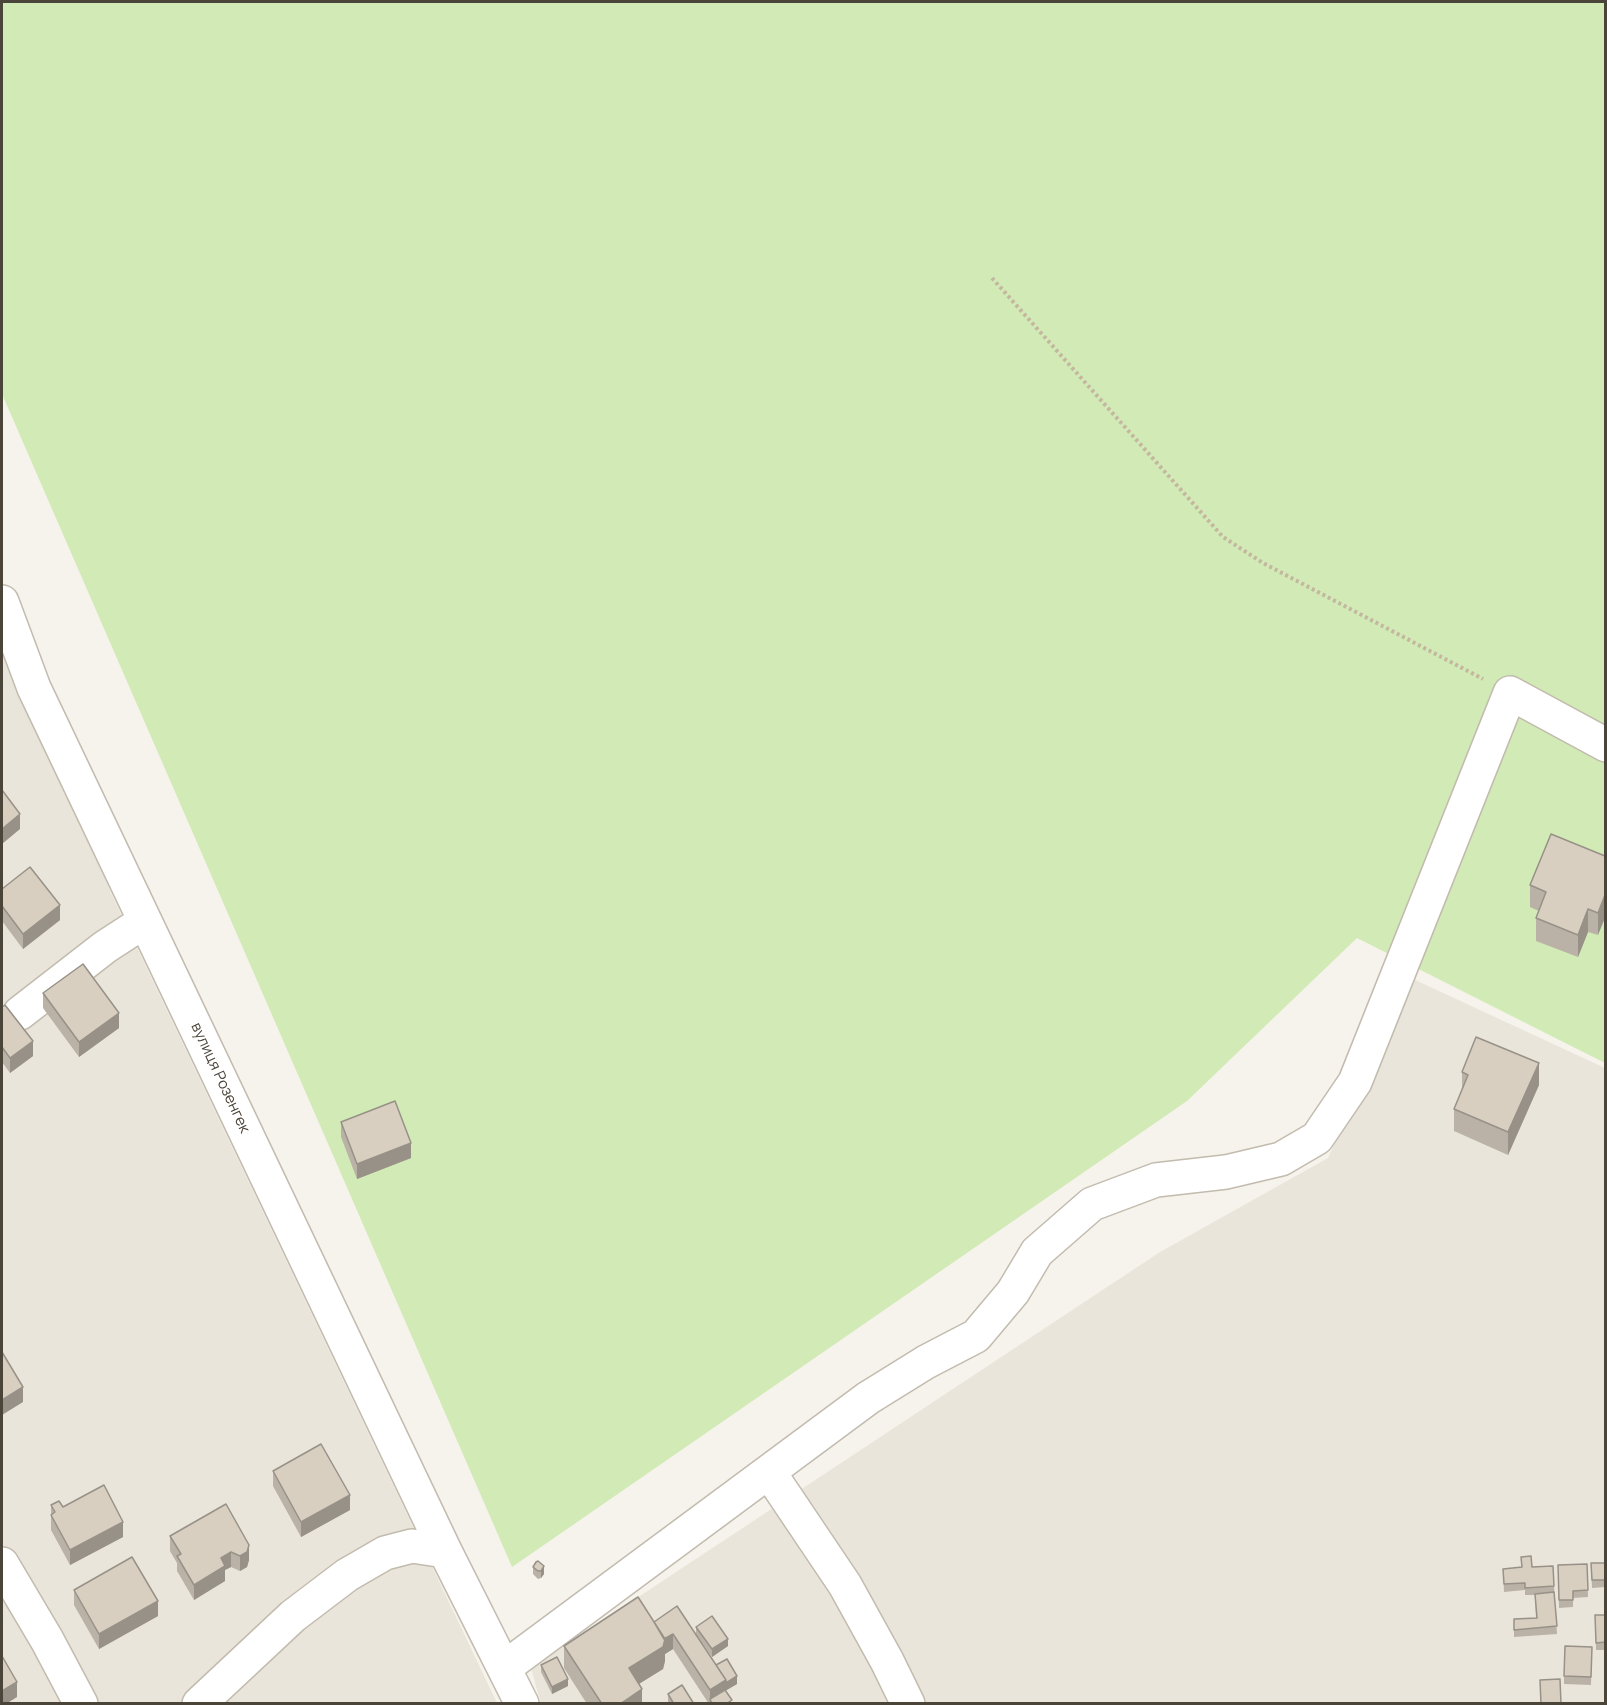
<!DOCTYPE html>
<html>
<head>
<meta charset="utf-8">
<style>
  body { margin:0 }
  #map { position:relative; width:1607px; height:1705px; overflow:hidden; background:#f6f3ec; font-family:Manrope,sans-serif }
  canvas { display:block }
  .frame { position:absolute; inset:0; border:3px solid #4b4439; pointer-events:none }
</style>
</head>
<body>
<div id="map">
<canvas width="1607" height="1705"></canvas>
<div class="frame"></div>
</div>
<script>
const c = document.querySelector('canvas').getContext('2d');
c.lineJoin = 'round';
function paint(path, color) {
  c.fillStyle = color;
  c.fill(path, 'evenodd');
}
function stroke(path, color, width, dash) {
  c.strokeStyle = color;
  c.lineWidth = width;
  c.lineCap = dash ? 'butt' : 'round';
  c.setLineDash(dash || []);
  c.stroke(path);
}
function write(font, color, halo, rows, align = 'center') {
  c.font = font + ' Manrope,sans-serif';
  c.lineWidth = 5;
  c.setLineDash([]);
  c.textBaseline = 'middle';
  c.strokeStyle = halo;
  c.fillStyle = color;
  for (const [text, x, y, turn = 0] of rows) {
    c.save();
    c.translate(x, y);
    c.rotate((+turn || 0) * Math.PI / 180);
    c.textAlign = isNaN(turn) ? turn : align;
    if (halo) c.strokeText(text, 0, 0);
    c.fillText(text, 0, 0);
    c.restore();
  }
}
const residential = new Path2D(`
  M2 624 111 893 497 1703H2Z
  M1411 978 1605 1068V1703L541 1704 531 1668 1160 1252 1328 1158Z`);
const green = new Path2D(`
  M2 2H1605V1063L1357 938 1187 1101 512 1567 2 394Z`);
const path = new Path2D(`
  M992 278 1223 537 1263 563 1483 679`);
const minor = new Path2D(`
  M2 602 34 688 445 1551 522 1704
  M20 1013 105 947 145 921
  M769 1472 845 1585 887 1661 908 1704
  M2 1564 47 1640 81 1704
  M504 1668 868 1398 926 1362 976 1336 1013 1292 1037 1252 1092 1204 1156 1180 1226 1172 1281 1159 1317 1138 1355 1082 1510 693 1606 745
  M199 1704 293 1616 347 1575 385 1553 412 1546 445 1551`);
const wall = new Path2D(`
  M1605 856 1598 935 1588 932 1578 957 1536 941V918L1539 911 1530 907V885Z
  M2 889 60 920 23 949 2 921Z
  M43 993 119 1028 79 1057 43 1008Z
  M2 1007 33 1056 10 1073 2 1062Z
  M1462 1072 1539 1085 1508 1155 1454 1131V1109L1462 1090Z
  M341 1122 411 1158 357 1179 341 1137Z
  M273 1471 350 1510 301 1537 273 1486Z
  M226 1504 249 1560 247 1567 240 1571 231 1567 225 1570V1581L194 1600 177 1571V1563L170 1551V1536Z
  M51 1505 63 1507 123 1537 70 1565 51 1530Z
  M1591 1563H1605V1587L1592 1588Z
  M1587 1564 1588 1597 1573 1598V1607L1559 1608 1558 1565Z
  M544 1566V1574L541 1578 538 1579 533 1574V1567Z
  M1532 1567 1554 1586 1557 1634 1514 1637V1619L1536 1618 1535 1595H1525V1590L1504 1592 1503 1569Z
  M74 1590 158 1616 99 1649 74 1605Z
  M677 1606 716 1665 737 1684 726 1690 732 1704H709L673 1649 665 1654V1661L663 1669 639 1684 642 1704H587L564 1668V1646L654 1622Z
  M1595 1615H1605V1650H1596Z
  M696 1627 728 1646 712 1657 696 1634Z
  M1592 1647 1591 1685 1564 1684V1676Z
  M541 1665 568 1686 552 1694 541 1672Z
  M668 1694 694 1704H669L668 1702Z`);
const shadedWall = new Path2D(`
  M20 814V829L2 844V829Z
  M1605 895V918L1598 935V913Z
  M60 905V920L23 949V934Z
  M1588 909V932L1578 957V935Z
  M119 1013V1028L79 1057V1042Z
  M33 1041V1056L10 1073V1058Z
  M1539 1063V1085L1508 1155V1132Z
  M411 1143V1158L357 1179V1164Z
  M23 1387V1402L2 1415V1400Z
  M350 1495V1510L301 1537V1522Z
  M123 1522V1537L70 1565V1550Z
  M249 1545V1560L247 1567 240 1571V1556Z
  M231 1552V1567L225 1570V1581L194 1600V1585L221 1558Z
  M544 1566V1574L541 1578V1571Z
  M158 1601V1616L99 1649V1634Z
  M673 1634V1649L665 1654V1661L663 1669 629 1690V1668L662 1641Z
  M728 1639V1646L712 1657V1649Z
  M737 1676V1684L710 1700V1690L726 1680Z
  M568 1679V1686L552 1694V1687Z
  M17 1682V1697L6 1704H2V1691Z
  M642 1689V1704H620Z`);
const building = new Path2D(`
  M2 790 20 814 2 829Z
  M1551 834 1605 856V895L1598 913 1588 909 1578 935 1536 918 1546 892 1530 885Z
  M30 867 60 905 23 934 2 906V889Z
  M83 964 119 1013 79 1042 43 993Z
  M5 1005 33 1041 10 1058 2 1047V1007Z
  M1476 1037 1539 1063 1508 1132 1454 1109 1468 1075 1462 1072Z
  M395 1101 411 1143 357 1164 341 1122Z
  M2 1352 23 1387 2 1400Z
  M321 1444 350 1495 301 1522 273 1471Z
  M104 1485 123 1522 70 1550 51 1515 55 1512 51 1505 59 1501 63 1507Z
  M226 1504 249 1545 247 1552 240 1556 231 1552 221 1558 225 1566 194 1585 177 1556 181 1554 170 1536Z
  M1531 1556 1532 1567 1553 1566 1554 1586 1525 1588V1583L1504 1584 1503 1569 1522 1567 1521 1557Z
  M132 1557 158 1601 99 1634 74 1590Z
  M538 1561 544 1566 541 1571H538L533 1567 536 1562Z
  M1591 1563H1605V1580H1592Z
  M1587 1564 1588 1590 1573 1591V1600H1559L1558 1565Z
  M1554 1592 1557 1626 1514 1630V1619L1537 1618 1535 1594Z
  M638 1597 665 1639 663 1647 629 1668 642 1689 620 1704H602L564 1646Z
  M677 1606 726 1680 710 1690 673 1634 664 1639 654 1622Z
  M1595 1615H1605V1642L1596 1643Z
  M712 1616 728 1639 712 1649 696 1627Z
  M1565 1646 1592 1647 1591 1677 1564 1676Z
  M2 1656 17 1682 2 1691Z
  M557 1657 568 1679 552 1687 541 1665Z
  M727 1659 737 1676 726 1683V1680L716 1665Z
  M1560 1679 1561 1704H1541L1540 1680Z
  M682 1685 694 1704H674L668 1694Z
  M725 1690 732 1700 726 1704H712L710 1699Z`);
const streetNames = [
  ["вулиця Розенгек",220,1078,65]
];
paint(residential, '#eae5da');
paint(green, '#d2eab5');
stroke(minor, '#c2bbae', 36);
stroke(path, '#c4b79f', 4, [3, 3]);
stroke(minor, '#fff', 33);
paint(wall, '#bab2a6');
paint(shadedWall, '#979187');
paint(building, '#d8cfc1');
stroke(building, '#979187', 1.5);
write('15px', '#4b4439', '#fff', streetNames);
</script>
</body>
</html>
